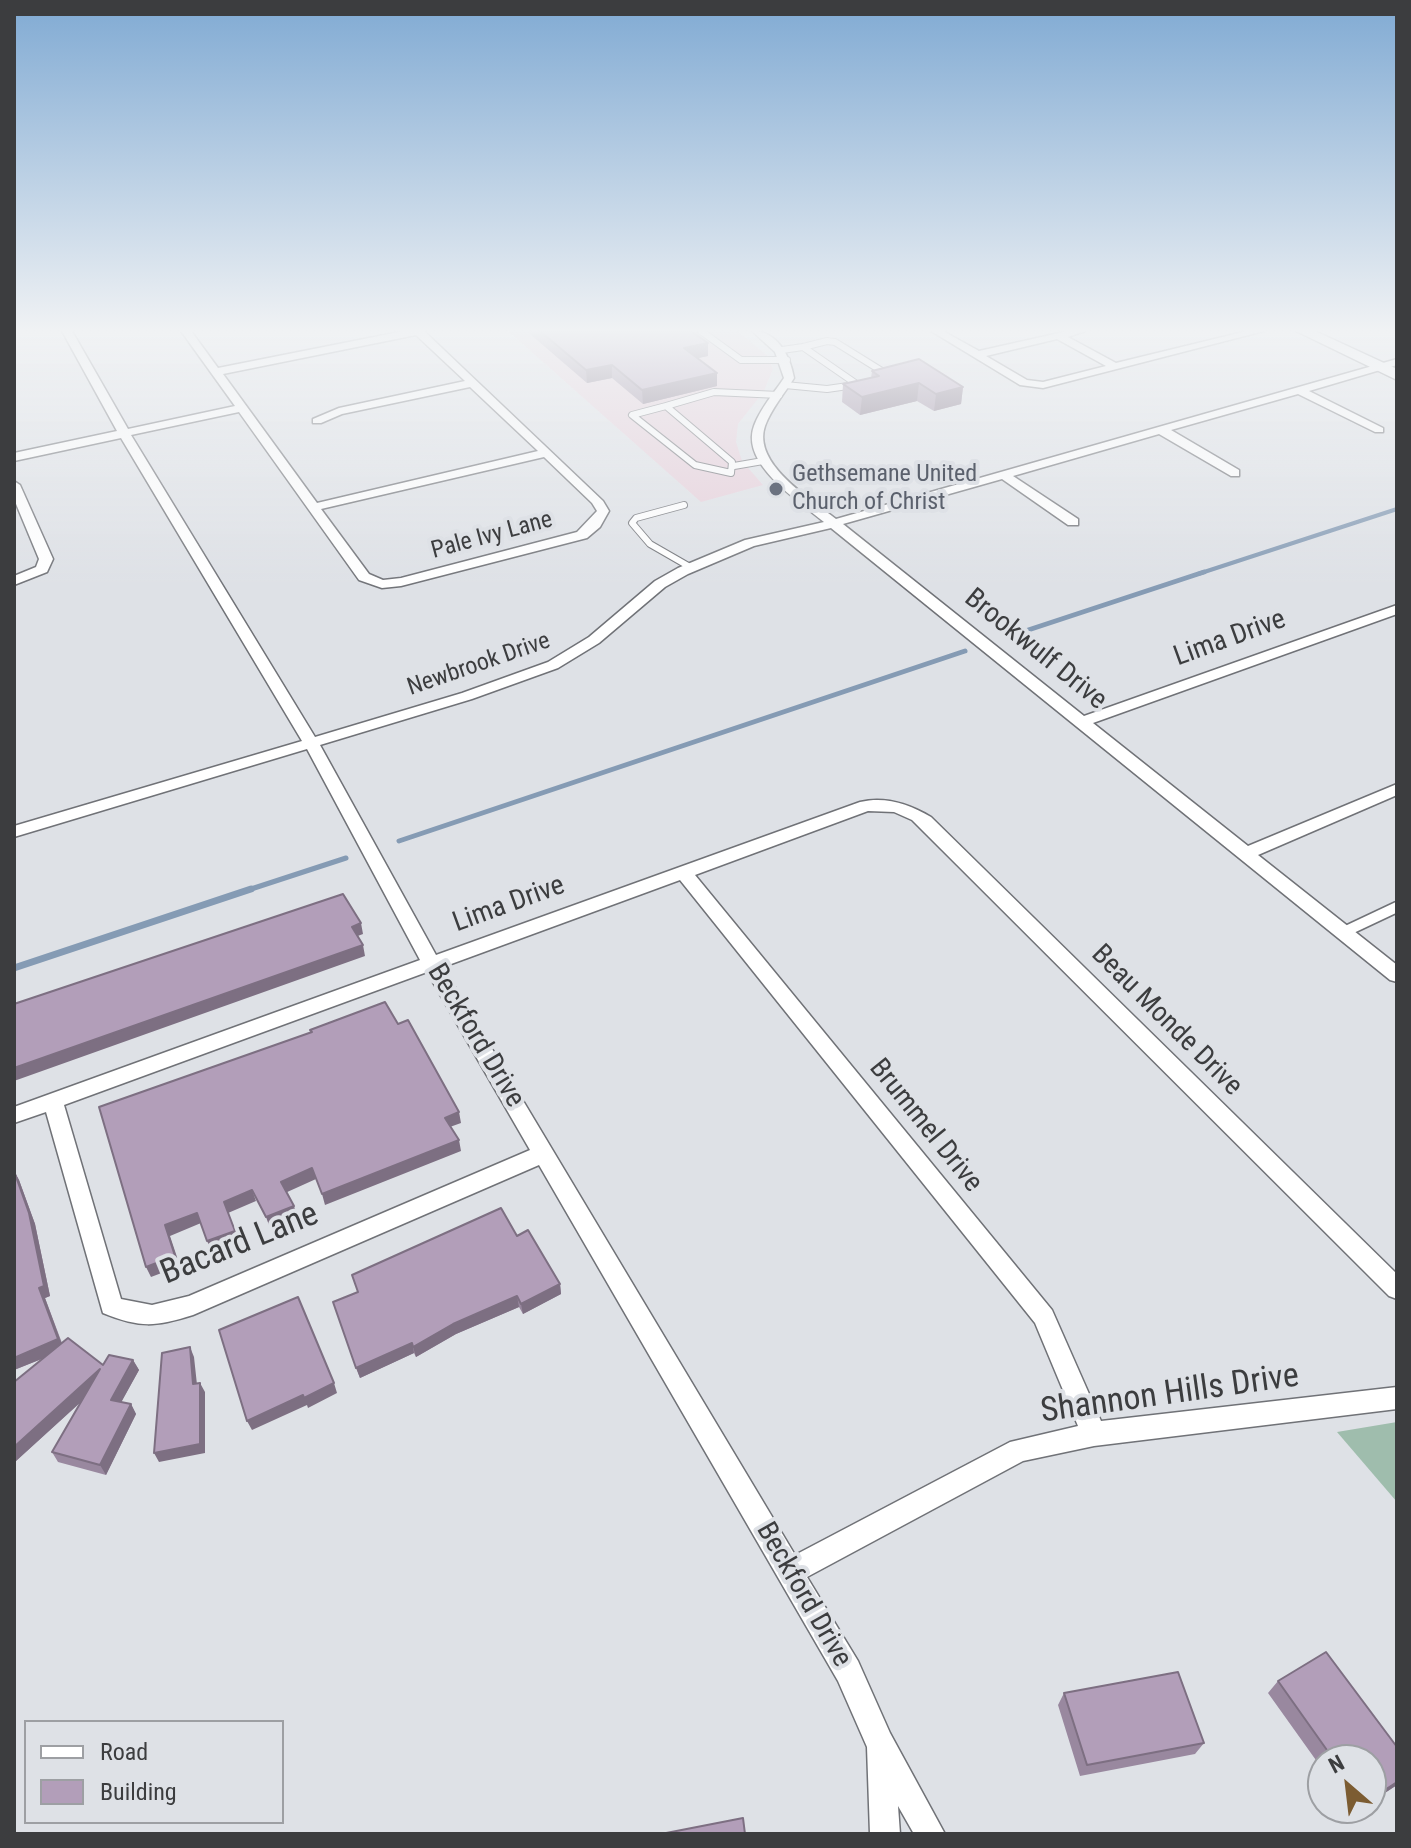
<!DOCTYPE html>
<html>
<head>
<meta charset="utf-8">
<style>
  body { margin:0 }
  #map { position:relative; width:1411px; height:1848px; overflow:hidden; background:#dee1e6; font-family:"Roboto Condensed",sans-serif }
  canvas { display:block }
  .frame { position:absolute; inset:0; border:16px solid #3c3d3f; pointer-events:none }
  .legend { position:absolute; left:24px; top:1720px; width:260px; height:104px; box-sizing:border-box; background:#dee1e6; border:2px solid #9d9fa3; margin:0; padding:10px 14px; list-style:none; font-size:24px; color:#3c3d3f }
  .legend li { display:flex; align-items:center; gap:16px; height:40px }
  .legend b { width:40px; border:2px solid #9d9fa3 }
  .north { position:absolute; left:1307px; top:1744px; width:80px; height:80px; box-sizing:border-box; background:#dee1e6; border:2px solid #9d9fa3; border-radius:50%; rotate:332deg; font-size:22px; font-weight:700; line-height:32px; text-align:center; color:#3c3d3f }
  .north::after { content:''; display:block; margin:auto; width:28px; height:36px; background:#7c5c32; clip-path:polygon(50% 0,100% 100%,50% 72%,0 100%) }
</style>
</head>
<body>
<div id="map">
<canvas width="1411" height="1848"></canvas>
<div class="frame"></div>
<ul class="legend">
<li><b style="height:10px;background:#fff"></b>Road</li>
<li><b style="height:22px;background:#b29eb9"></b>Building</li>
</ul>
<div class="north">N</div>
</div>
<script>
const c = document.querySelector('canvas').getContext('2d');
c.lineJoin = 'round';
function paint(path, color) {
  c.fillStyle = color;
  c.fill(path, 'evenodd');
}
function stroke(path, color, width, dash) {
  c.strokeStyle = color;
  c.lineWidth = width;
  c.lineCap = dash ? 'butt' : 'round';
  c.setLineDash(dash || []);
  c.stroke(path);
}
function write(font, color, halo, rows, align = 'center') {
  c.font = font + ' "Roboto Condensed",sans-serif';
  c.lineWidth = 8;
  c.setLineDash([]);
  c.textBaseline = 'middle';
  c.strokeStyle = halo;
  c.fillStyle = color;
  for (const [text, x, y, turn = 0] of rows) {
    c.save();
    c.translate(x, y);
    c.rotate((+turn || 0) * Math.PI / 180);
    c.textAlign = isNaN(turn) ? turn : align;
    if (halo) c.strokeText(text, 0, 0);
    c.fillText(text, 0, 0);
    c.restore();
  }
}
const education = new Path2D(`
  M508 331H737L768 356 773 369 764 391 738 424 736 442 742 461 763 485 701 502Z`);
const green = new Path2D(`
  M1397 1422V1502L1337 1432Z`);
const streamFar2 = new Path2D(`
  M1198 574 1397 509`);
const streamFar1 = new Path2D(`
  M1007 637 1204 572
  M399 841 965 651
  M245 891 346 858`);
const stream = new Path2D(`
  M14 968 251 889`);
const laneFar1 = new Path2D(`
  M701 331 741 360H787
  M827 341 835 342 885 373 886 378 858 385 803 347Z
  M782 350 803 347
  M785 385 827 389 855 385
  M666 406 732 462 731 473 695 465 632 415Z
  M666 406 714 392 779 395
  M734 466 763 461
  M684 505 636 518 632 523 650 544 690 567`);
const lane = new Path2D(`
  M1344 932 1397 907`);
const street = new Path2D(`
  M62 331H72L128 429 235 406 181 331H191L218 368 404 331H424L603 501 609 511 600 527 587 538 401 586 382 588 359 580 239 412 131 435 315 737 462 693 548 662 589 637 655 581 678 568 745 540 824 522C799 501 740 464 754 426 760 409 774 393 784 378L775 352 752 331C777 331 790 355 794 378 785 393 771 409 765 426 752 464 811 499 836 519L1397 359V365L1309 391 1383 428V432H1375L1298 394 1171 430 1239 470V476H1231L1159 434 1013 476 1078 519V525H1068L1002 479 843 524 1084 716 1397 605V614L1093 723 1248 846 1397 784V795L1258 855 1397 965V982L1390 980 831 528 754 546 688 574 665 587 599 643 558 668 472 699 320 745 436 955 860 802C886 796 909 804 931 817L1397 1274V1299L1389 1296 912 820 894 812 868 811 695 875 1052 1310 1101 1421 1397 1387V1409L1094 1446 1023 1461 807 1577 858 1661 890 1733 945 1834H914L898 1806 900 1834H870L867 1747 838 1681 539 1165 193 1315C155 1327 140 1328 103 1313L46 1112 14 1123V1107L420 960 307 749 14 837V826L302 741 121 438 14 461V453L117 431ZM416 335 465 381 339 408 313 419V423H321L342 414 470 387 538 451 317 503 223 374ZM544 457 592 503 597 511 577 532 401 578 383 580 369 574 321 509ZM680 880 1035 1323 1078 1426 1010 1442 795 1555 443 967ZM427 972 530 1150 189 1296 152 1305 121 1299 64 1105Z
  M931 331H943L979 351 1068 331H1085L1068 337 1116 363 1247 331H1264L1043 388 1020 385ZM1057 339 1106 366 1043 382 1027 380 986 356Z
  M14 481 20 485 53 559 47 572 14 585V576L36 567 39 559 14 499Z`);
const secondary = new Path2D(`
  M1296 331H1315L1397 369V380Z`);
const wall = new Path2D(`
  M529 331H691L708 343V356L697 358 717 373V386L643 404 612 378 587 383 530 334Z
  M872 371 963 387 961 404 934 411 917 401 860 415 842 402 843 384 871 378Z
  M14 1171 19 1180 35 1224 50 1296 45 1298 62 1343 103 1365 133 1360 139 1370 121 1402 131 1404 136 1414 106 1475 58 1462 52 1452 82 1401 16 1461 14 1459V1382L44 1358 14 1370Z
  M517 1236 560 1284 561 1294 523 1314 519 1307 456 1334 416 1357 414 1353 360 1378 333 1302 357 1292Z
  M1326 1652 1397 1747V1785L1371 1802V1760H1323V1770L1268 1693 1278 1681Z
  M1064 1693 1204 1743 1195 1754 1080 1776 1058 1705Z
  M1350 1808H1361L1353 1813Z`);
const shadedWall = new Path2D(`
  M708 343V356L684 361V348Z
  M612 365V378L587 383 586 370Z
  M717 373V386L643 404 642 390Z
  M919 383 917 401 860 415 862 397Z
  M963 387 961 404 934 411 936 394Z
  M361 923 363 934 355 937 352 927Z
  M363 945 365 956 14 1081V1068Z
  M459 1112 461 1123 447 1128 445 1118Z
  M459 1140 461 1151 325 1205 322 1194Z
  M312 1168 316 1179 285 1193 281 1182Z
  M14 1171 19 1180 35 1224 50 1296 45 1298 64 1350 14 1370V1358L39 1288Z
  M252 1190 256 1201 228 1213 239 1241 212 1251 207 1241 224 1202Z
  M294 1206 297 1216 270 1228 266 1217Z
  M197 1213 201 1223 170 1236 180 1266 151 1277 146 1267 165 1225Z
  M560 1284 561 1294 523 1314 521 1304Z
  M517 1296 519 1307 456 1334 416 1357 413 1347 453 1324Z
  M412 1343 414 1353 360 1378 356 1368Z
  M190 1347 194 1357 198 1394 193 1384Z
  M133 1360 139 1370 117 1410 111 1400Z
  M100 1369 106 1379 16 1461 14 1458V1447Z
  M200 1383 205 1392V1453L159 1462 154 1453Z
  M334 1383 337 1393 308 1408 307 1405 252 1430 247 1421 303 1395Z
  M131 1404 136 1414 106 1475 100 1465Z
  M1397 1782V1785L1371 1802V1799Z`);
const building = new Path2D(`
  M540 331H691L708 343 684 348 717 373 642 390 612 365 586 370Z
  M919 359 963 387 936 394 919 383 862 397 843 384 879 376 872 371Z
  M343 894 361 923 352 927 363 945 14 1068V1004Z
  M385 1002 398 1024 408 1020 459 1112 445 1118 459 1140 322 1194 312 1168 281 1182 294 1206 266 1217 252 1190 224 1202 235 1231 207 1241 197 1213 165 1225 175 1256 146 1267 99 1107 312 1032 310 1030Z
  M14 1171 29 1213 44 1286 39 1288 58 1339 14 1358Z
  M501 1208 517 1236 528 1230 560 1284 521 1304 517 1296 453 1324 413 1347 412 1343 356 1368 333 1302 358 1292 352 1275Z
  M298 1297 334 1383 304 1398 303 1395 247 1421 219 1330Z
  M68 1338 103 1365 109 1355 133 1360 111 1400 131 1404 100 1465 52 1452 100 1369 14 1447V1382Z
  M190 1347 193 1384 200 1383V1444L154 1453 162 1353Z
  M1326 1652 1397 1747V1782L1371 1799V1760H1334L1278 1681Z
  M1178 1672 1204 1743 1087 1765 1064 1693Z
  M743 1818 745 1834H661Z`);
const markers = [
  [776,489,8,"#6b7280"]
];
const farWorshipnames = [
  ["Gethsemane United",792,475],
  ["Church of Christ",792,503]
];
const farStreetnames = [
  ["Pale Ivy Lane",492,536,-15],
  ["Newbrook Drive",479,665,-19]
];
const streetNames = [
  ["Lima Drive",1230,639,-20],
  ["Brookwulf Drive",1035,650,39],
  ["Lima Drive",509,905,-20],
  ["Beau Monde Drive",1166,1021,45],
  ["Beckford Drive",475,1036,59],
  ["Brummel Drive",925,1126,51],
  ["Beckford Drive",803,1595,60]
];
const nearStreetnames = [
  ["Bacard Lane",240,1245,-22],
  ["Shannon Hills Drive",1170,1395,-8]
];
paint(education, '#e7cfda');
paint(green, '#9fbdad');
stroke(streamFar2, '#859bb4', 4);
stroke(streamFar1, '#859bb4', 5);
stroke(stream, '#859bb4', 7);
stroke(laneFar1, '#707277', 8);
stroke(lane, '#707277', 13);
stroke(street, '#707277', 3);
stroke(secondary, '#707277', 3);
stroke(laneFar1, '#fff', 6);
stroke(lane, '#fff', 10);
paint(street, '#fff');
paint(secondary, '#fff');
paint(wall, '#99889f');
paint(shadedWall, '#7d6f82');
paint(building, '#b29eb9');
stroke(building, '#7d6f82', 2);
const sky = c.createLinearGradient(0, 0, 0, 590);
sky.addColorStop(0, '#80aad3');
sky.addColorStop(0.56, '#f0f2f4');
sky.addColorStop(1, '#f0f2f400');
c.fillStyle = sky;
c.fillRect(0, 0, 1411, 590);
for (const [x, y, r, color] of markers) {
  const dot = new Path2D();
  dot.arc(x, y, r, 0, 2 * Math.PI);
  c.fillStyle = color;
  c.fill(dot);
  stroke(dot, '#dee1e6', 3);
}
write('24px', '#5b616d', '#dee1e6', farWorshipnames, 'left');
write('24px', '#3c3d3f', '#dee1e6', farStreetnames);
write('28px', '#3c3d3f', '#dee1e6', streetNames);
write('34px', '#3c3d3f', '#dee1e6', nearStreetnames);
</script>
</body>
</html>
